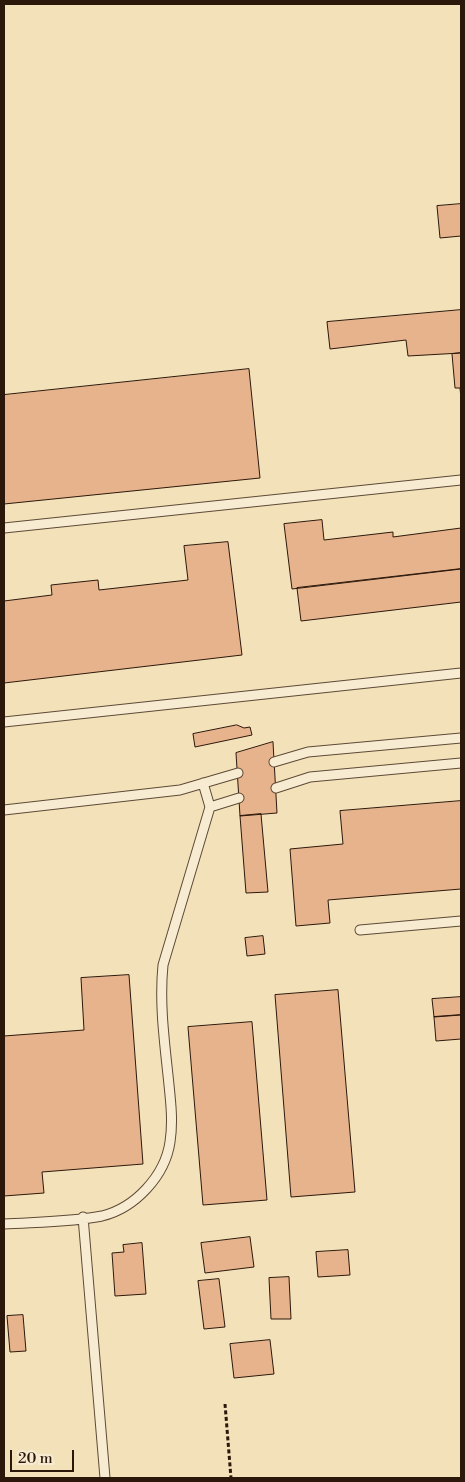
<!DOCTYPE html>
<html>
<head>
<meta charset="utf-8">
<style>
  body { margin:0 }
  #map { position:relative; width:465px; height:1482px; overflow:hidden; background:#f3e1b9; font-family:"Libre Bodoni",serif }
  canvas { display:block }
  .frame { position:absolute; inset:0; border:5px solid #2c180b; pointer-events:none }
  .scale { position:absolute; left:10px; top:1450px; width:64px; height:22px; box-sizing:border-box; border:2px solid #2c180b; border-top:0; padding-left:6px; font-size:15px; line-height:18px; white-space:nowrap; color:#2c180b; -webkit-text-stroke:4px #f7ecd2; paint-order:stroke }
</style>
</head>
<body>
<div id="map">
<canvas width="465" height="1482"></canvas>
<div class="frame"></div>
<div class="scale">20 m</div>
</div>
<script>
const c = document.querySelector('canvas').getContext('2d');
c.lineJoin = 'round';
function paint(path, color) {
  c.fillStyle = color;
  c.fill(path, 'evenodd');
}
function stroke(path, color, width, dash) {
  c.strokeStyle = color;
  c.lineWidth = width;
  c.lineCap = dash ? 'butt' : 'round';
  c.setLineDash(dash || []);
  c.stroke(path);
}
const building = new Path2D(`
  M461 204V236L440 238 437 206Z
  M461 310V353L408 356 406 340 330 349 327 322Z
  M461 353V399L460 388H455L452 354Z
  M249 369 260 478 4 504V395Z
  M322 520 324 540 393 532V537L461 528V569L292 589 284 524Z
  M228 542 242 655 4 683V601L52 595 51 585 98 580 99 590 188 580 184 546Z
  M461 569V602L301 621 297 588Z
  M237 725 244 728 250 727 252 735 195 747 193 734Z
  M273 742 277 813 240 816 236 753Z
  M461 801V889L328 900 330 923 296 926 290 849 343 844 340 811Z
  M261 814 268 892 246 893 240 816Z
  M263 936 265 954 247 956 245 938Z
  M129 975 143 1164 42 1172 44 1193 4 1196V1036L84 1030 81 978Z
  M338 990 355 1192 291 1197 275 995Z
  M461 997V1015L434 1017 432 999Z
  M461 1015V1039L436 1041 434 1017Z
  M252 1022 267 1200 203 1205 188 1027Z
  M250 1237 254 1267 205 1273 201 1243Z
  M142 1243 146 1294 115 1296 112 1253 124 1252 123 1245Z
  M348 1250 350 1275 318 1277 316 1252Z
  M289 1277 291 1319H271L269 1278Z
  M219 1279 225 1327 204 1329 198 1281Z
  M23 1315 26 1351 10 1352 7 1316Z
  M270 1340 274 1374 234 1378 230 1344Z`);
const path = new Path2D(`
  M225 1404 231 1478`);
const lane = new Path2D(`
  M4 528 461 480
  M4 722 461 673
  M274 762 308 752 461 738
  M276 788 310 777 461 763
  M210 807 239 798
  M4 810 180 790 238 773
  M360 930 461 921
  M83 1217 105 1478
  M4 1224C34 1222 73 1222 102 1216 135 1208 165 1176 170 1142 173 1123 171 1104 169 1085 165 1045 159 1005 163 965L210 807 203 783`);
paint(building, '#e6b38c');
stroke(building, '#2c180b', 1);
stroke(lane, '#5e4a36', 11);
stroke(path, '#2c180b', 3, [4, 2.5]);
stroke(lane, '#f7ecd2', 9);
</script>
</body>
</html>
